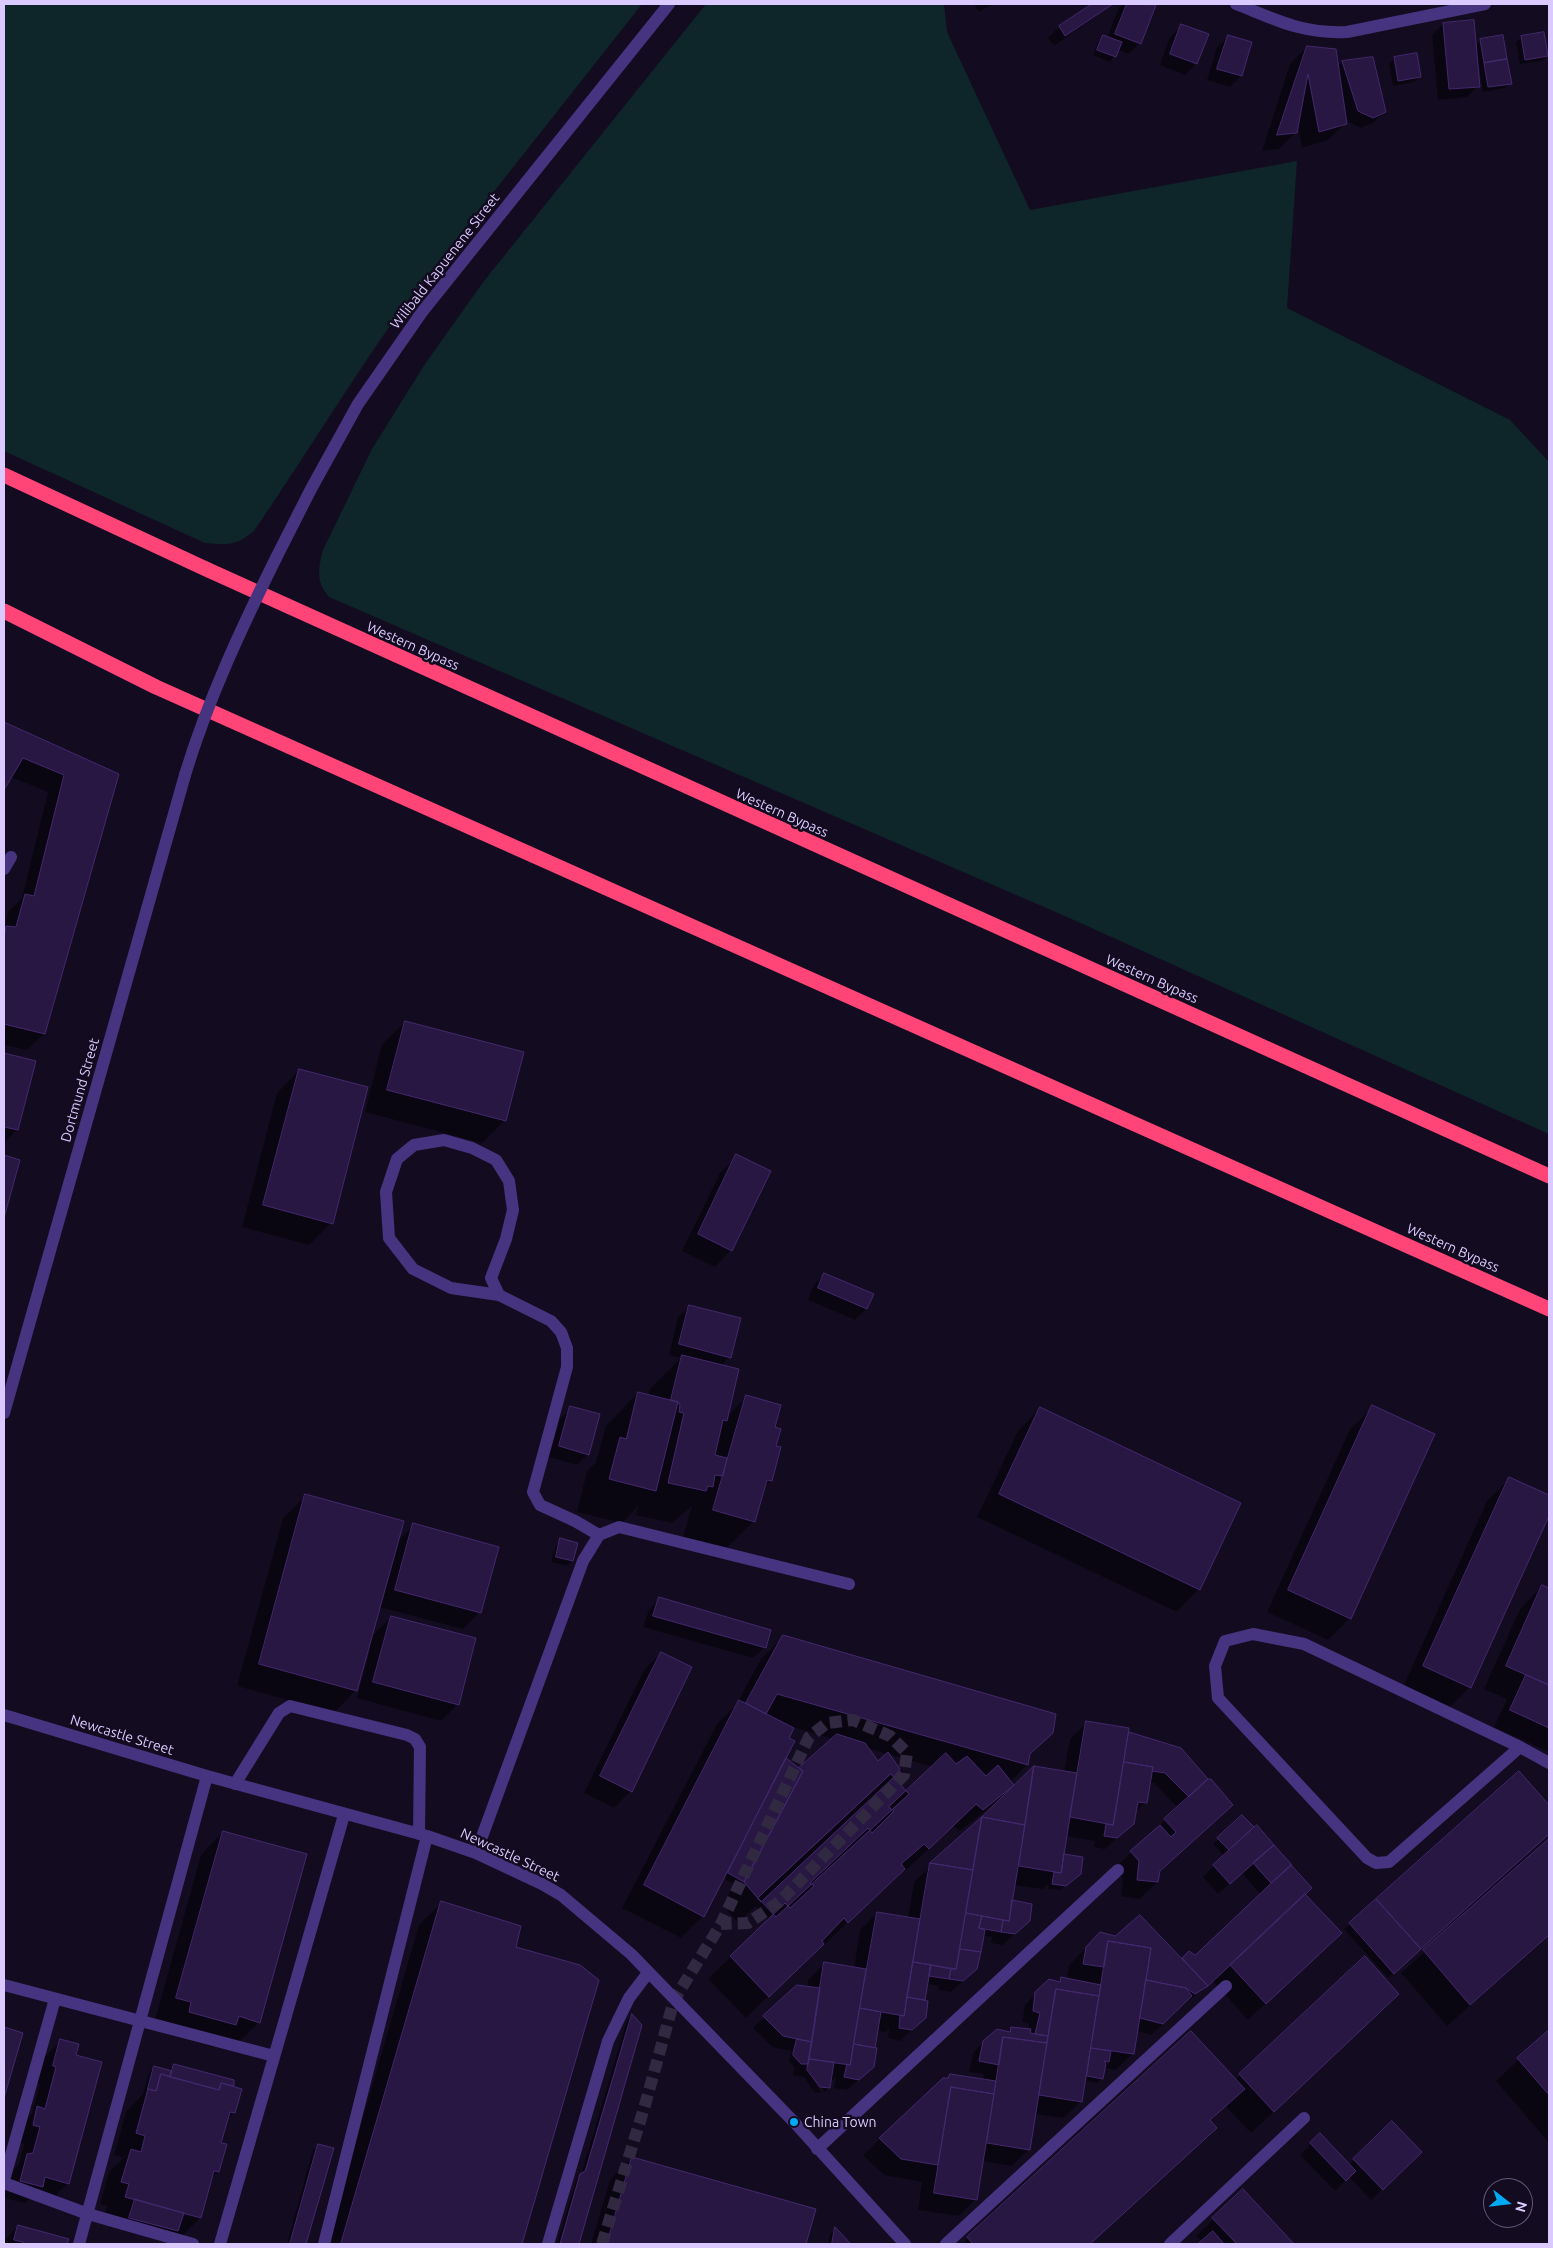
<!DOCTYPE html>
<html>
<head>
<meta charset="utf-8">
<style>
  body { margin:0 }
  #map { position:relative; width:1553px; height:2248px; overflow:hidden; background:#130c20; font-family:Ubuntu,sans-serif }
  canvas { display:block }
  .frame { position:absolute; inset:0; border:5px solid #dbcaff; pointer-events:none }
  .north { position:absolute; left:1483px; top:2178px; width:50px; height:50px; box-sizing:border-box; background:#130c20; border:1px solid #635879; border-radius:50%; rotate:106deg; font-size:14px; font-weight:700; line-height:20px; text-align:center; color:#dbcaff }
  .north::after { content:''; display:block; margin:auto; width:18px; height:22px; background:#00aaf5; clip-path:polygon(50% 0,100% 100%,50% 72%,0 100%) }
</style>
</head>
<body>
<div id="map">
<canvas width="1553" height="2248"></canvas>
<div class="frame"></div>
<div class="north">N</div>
</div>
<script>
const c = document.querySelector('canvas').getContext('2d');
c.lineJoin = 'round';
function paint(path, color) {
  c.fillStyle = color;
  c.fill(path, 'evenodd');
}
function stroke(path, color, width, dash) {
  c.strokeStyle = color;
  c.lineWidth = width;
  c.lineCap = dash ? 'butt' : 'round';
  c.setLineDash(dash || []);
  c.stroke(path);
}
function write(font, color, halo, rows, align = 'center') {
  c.font = font + ' Ubuntu,sans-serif';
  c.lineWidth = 5;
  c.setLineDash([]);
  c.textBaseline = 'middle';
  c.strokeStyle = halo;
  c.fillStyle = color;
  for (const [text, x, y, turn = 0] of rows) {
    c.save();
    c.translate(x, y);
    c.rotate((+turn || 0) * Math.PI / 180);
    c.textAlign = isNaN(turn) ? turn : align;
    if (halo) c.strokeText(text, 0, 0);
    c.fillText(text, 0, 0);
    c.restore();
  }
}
const green = new Path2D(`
  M4 4H642L406 303C353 377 305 456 254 531 236 546 228 545 205 543L4 451Z
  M706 4H944L947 32 1030 210 1297 161 1287 308 1510 420 1549 462V1134L1067 917 329 597C316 582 318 569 323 550L372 449 425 364 484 281Z`);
const shadow = new Path2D(`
  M974 4H993L979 12Z
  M1094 4H1113L1054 46 1048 38 1059 27Z
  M1123 4 1154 5 1140 43 1129 54 1118 50 1110 62 1093 55 1098 42 1103 36 1107 38 1119 7Z
  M1443 24 1475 46 1481 40 1510 83 1505 88 1483 92 1478 62H1476L1478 86 1467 97 1438 100 1432 35Z
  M1181 26 1196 64 1185 75 1160 65 1170 37Z
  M1229 36 1251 43 1241 76 1230 87 1207 80 1217 47Z
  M1522 37 1547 55 1542 61 1520 64 1516 42Z
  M1307 47 1337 67 1342 62 1384 112 1373 123 1361 128 1348 122 1346 116 1345 124 1328 140 1302 148 1298 125 1296 132 1279 149 1262 151 1290 64Z
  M1394 58 1420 77 1414 82 1393 86 1389 64Z
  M4 724 117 775 44 1034 27 1050 4 1045V930L8 912 22 898 48 792 11 777 4 788Z
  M405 1022 505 1120 482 1143 365 1112 382 1044Z
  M4 1054 34 1062 17 1130 4 1143Z
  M299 1070 331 1223 309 1245 242 1227 277 1093Z
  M737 1156 731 1250 715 1267 682 1251 720 1173Z
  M4 1157 18 1161 4 1214Z
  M825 1274 866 1309 855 1320 808 1300 814 1285Z
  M690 1306 729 1357 721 1366 727 1416 747 1397 773 1428 775 1447 780 1448 771 1481 763 1488 754 1521 721 1554 681 1543 692 1506 672 1523 636 1515 638 1506 622 1523 577 1512 587 1471 596 1462 606 1426 638 1393 648 1396 650 1389 681 1358 669 1355 678 1317Z
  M1373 1407 1350 1618 1328 1640 1267 1612 1350 1429Z
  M571 1408 588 1454 577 1465 549 1457 560 1419Z
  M1040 1408 1199 1589 1177 1612 977 1517 1018 1431Z
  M1510 1478 1549 1497V1513L1470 1687 1447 1710 1402 1689 1487 1501Z
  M306 1496 397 1542 414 1525 480 1612 463 1629 379 1607 371 1637 391 1617 458 1704 441 1721 357 1698 370 1649H368L356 1690 334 1713 237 1686 283 1518Z
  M561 1540 572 1561 567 1566 551 1562 556 1545Z
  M1542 1586 1549 1590V1752L1494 1727 1507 1699 1484 1689 1520 1609Z
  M660 1599 765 1647 753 1658 643 1627 649 1610Z
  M783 1637 1052 1733 1029 1756 1027 1765 1010 1782 1013 1785 990 1807 960 1831 953 1826 906 1870 904 1868 825 1944 823 1943 746 2018 708 1979 769 1920 756 1906 738 1923 723 1905 734 1884 723 1878 703 1916 681 1938 622 1908 717 1724 736 1705 761 1659ZM793 1727 833 1739 800 1770 785 1759 787 1738ZM867 1748 933 1767 906 1792Z
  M661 1653 631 1791 614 1808 584 1793 644 1670Z
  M1087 1722 1180 1749 1208 1780 1158 1872 1157 1882 1140 1899 1121 1896 1123 1879 1114 1869 1178 1808 1154 1783H1149L1145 1802 1134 1814 1132 1824 1105 1849 1094 1847 1095 1841 1065 1836 1062 1858 1074 1879 1060 1890 1048 1889 1049 1883 1043 1889 1014 1885 1011 1901 1017 1932 1003 1945 991 1943 992 1937 982 1936 976 1969 951 1992 939 1990V1986L927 1984 924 2001 925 2018 900 2041 888 2038 889 2028 886 2032 877 2031 873 2067 847 2090 834 2088 836 2078 830 2081 829 2088 824 2093H823L824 2091 815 2078H812L822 2093 814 2092 804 2077 793 2075 794 2067 789 2061 791 2051 772 2047 753 2028 764 2017 807 1988 808 1980 825 1963 854 1968 860 1930 877 1913 908 1918 914 1882 1035 1767 1064 1772 1070 1739Z
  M1519 1773 1549 1807V1833L1388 1978 1344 1929Z
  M1242 1816 1304 1894 1323 1950 1248 2020 1212 1980 1151 2035 1137 2031 1133 2053 1116 2070 1104 2068 1102 2078 1097 2083 1084 2081 1081 2101 1064 2118 1034 2114 1029 2149 1012 2166 982 2161 976 2199 959 2216 918 2210 922 2182 884 2175 863 2155 950 2075 983 2080 984 2074 969 2072 973 2053 984 2041 1008 2032 1012 2028 1028 2030 1029 2024 1022 2022 1025 2005 1049 1980 1057 1982 1062 1978 1067 1979 1069 1965 1101 1933 1116 1937 1140 1916 1181 1960 1189 1953 1195 1956 1261 1895 1242 1873 1218 1894 1203 1877 1224 1856 1213 1844Z
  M223 1832 259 2022 237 2044 220 2040 213 2047 167 2034 155 2020 201 1855Z
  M1549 1840V1936L1447 2026 1401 1973Z
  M441 1903 515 1948 598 1980 521 2244H326L419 1925Z
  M1365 1958 1398 1994 1251 2133 1226 2106 1210 2121 1216 2128 1090 2244H962L1191 2033 1235 2080Z
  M632 2015 641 2026 578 2244H557L576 2181 581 2175 627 2020Z
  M4 2029 21 2034 4 2094Z
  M1549 2031V2143L1496 2081Z
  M61 2041 74 2056 68 2183 51 2200 33 2195 25 2203 4 2198 11 2172 19 2164 24 2144 16 2142 21 2125 32 2113 40 2084 37 2083 44 2057Z
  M174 2065 232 2081 234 2112 227 2120 220 2144 226 2145 218 2172 211 2179 200 2218 178 2240 104 2219 107 2206 100 2204 109 2172 123 2158 114 2155 126 2112 143 2094 149 2072 154 2067 169 2071ZM182 2212 192 2214 191 2217 182 2214Z
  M1392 2123 1410 2163 1371 2200 1349 2177 1335 2191 1300 2155 1320 2135 1349 2165Z
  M319 2145 332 2149 305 2244H287L313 2150Z
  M632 2158 815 2210 805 2244H591L610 2180Z
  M1243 2191 1292 2244H1200L1202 2242 1196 2236Z
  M18 2226 67 2239 66 2244H4V2241Z
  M835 2229 849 2244H828L830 2234Z`);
const building = new Path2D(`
  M1092 4H1113L1065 36 1059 26Z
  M1127 4 1156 5 1141 44 1115 34Z
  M1474 20 1480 87 1449 89 1443 23Z
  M1181 24 1209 34 1197 64 1170 54Z
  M1544 32 1548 56 1525 60 1521 36Z
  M1103 35 1122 42 1116 57 1097 50Z
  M1228 35 1252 42 1242 76 1217 69Z
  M1503 35 1507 59 1484 63 1480 39Z
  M1307 46 1336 49 1347 124 1319 132 1308 74 1297 133 1277 135Z
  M1417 53 1421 77 1398 81 1394 57Z
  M1373 57 1386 112 1373 118 1358 111 1342 61Z
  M1507 59 1512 84 1488 87 1484 63Z
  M4 722 119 774 45 1034 4 1024V937L6 926 16 927 25 894 34 896 64 775 23 758 4 790Z
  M405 1021 524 1052 506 1121 387 1090Z
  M4 1053 36 1061 18 1130 4 1127Z
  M299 1069 368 1087 333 1224 263 1205Z
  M736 1154 771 1171 732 1251 698 1234Z
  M4 1155 20 1160 4 1218Z
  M824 1273 874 1294 867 1309 818 1288Z
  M689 1305 741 1318 731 1358 679 1344Z
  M682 1355 739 1369 727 1421 723 1420 715 1455 727 1458 723 1476 715 1475 713 1487 708 1486 706 1491 668 1483 684 1413 679 1412 680 1405 678 1402 671 1400Z
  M638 1392 678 1402 656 1491 609 1479 620 1437 626 1439Z
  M746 1395 781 1405 775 1427 781 1429 776 1446 781 1447 772 1481 767 1480 755 1522 713 1510Z
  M1372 1405 1435 1434 1351 1619 1288 1590Z
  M570 1406 600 1414 589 1455 559 1446Z
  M1040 1407 1241 1503 1200 1590 999 1494Z
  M1509 1477 1549 1495V1516L1471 1688 1423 1666Z
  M305 1494 404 1521 357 1691 259 1664Z
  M413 1523 499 1547 481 1613 395 1590Z
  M560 1538 578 1543 573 1561 556 1557Z
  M1542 1585 1549 1588V1685L1506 1666Z
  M659 1597 771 1630 766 1648 653 1616Z
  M391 1616 476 1638 459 1705 373 1682Z
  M783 1635 1056 1714 1053 1733 1030 1754 1028 1765 777 1694 766 1714 746 1703Z
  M661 1652 692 1667 632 1792 600 1776Z
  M1526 1675 1549 1685V1728L1510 1710Z
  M739 1700 794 1728 789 1738 795 1741 704 1917 644 1885Z
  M1086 1721 1129 1728 1113 1825 1070 1817Z
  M1129 1732 1181 1748 1208 1779 1189 1797 1165 1773 1152 1771 1153 1767 1124 1762Z
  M837 1734 865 1743 878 1761 888 1752 900 1769 894 1777 761 1902 744 1882 803 1771 799 1768Z
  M946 1753 956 1764 967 1756 986 1776 998 1765 1014 1785 983 1810 976 1804 929 1849 924 1844 901 1864 905 1869 848 1923 844 1918 822 1941 824 1944 769 1997 730 1956 785 1903 790 1908 814 1886 810 1883 868 1828 872 1833 894 1811 889 1807Z
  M786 1758 803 1771 744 1882 728 1873Z
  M1124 1762 1153 1767 1147 1803 1138 1802 1134 1824 1117 1838 1104 1836 1106 1824 1113 1825Z
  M1034 1766 1077 1773 1061 1873 1019 1866Z
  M1034 1766 1025 1825 982 1817Z
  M1519 1771 1549 1805V1834L1421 1949 1376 1899Z
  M891 1774 909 1794 776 1917 758 1898Z
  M1208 1779H1211L1233 1805 1160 1871 1158 1882 1137 1880 1139 1861 1130 1851 1160 1825 1171 1837 1176 1832 1164 1819Z
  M1242 1815 1254 1827 1229 1850 1217 1838Z
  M982 1817 1025 1825 1009 1921 966 1913Z
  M982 1817 973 1870 930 1863Z
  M1257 1825 1274 1845 1230 1884 1213 1865Z
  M223 1831 307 1854 260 2023 239 2016 236 2025 189 2012 191 2002 176 1998Z
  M1549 1839V1935L1470 2005 1423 1950Z
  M1274 1845 1292 1865 1271 1883 1253 1863Z
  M1064 1854 1083 1857 1081 1874 1066 1886 1052 1884 1054 1872 1061 1873Z
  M930 1863 973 1870 956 1969 913 1962Z
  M1291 1865 1312 1888 1208 1986 1182 1958 1189 1951 1195 1955Z
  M1305 1894 1342 1933 1266 2004 1230 1965Z
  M1376 1899 1421 1949 1394 1974 1349 1923Z
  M1012 1900 1032 1904 1030 1921 1015 1934 1001 1932 1003 1920 1009 1921Z
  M441 1901 521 1926 516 1947 580 1965 599 1980 522 2244H341Z
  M877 1912 920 1919 904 2016 860 2008Z
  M966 1913 982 1916 979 1928 985 1930 981 1952 960 1949Z
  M1140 1915 1208 1986 1195 1994 1186 1988 1146 1980 1151 1948 1108 1941 1104 1967 1083 1964 1086 1947 1100 1932 1115 1936Z
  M982 1916 1003 1920 1001 1932 979 1928Z
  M1108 1941 1151 1948 1134 2054 1091 2048Z
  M960 1949 981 1952 977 1969 963 1981 949 1979 951 1969H956Z
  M1365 1956 1399 1994 1274 2112 1239 2074Z
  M824 1962 866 1969 850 2065 809 2059Z
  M913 1962 931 1965 925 2000 907 1997Z
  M931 1965 951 1969 949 1979 929 1976Z
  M1061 1977 1101 1985 1099 1996 1056 1989 1048 2036 1035 2034 1040 2013 1033 2011 1035 1992 1049 1979 1060 1982Z
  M1146 1980 1186 1988 1192 1996 1163 2024 1140 2018Z
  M797 1985 820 1988 812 2042 783 2036 763 2016Z
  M1056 1989 1099 1996 1082 2102 1039 2095Z
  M907 1997 928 2001 926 2018 912 2030 899 2028 900 2015 904 2016Z
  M860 2008 881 2012 875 2048 854 2044Z
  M632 2014 642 2025 579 2244H560L580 2174 585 2171Z
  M4 2027 23 2033 4 2098Z
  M1011 2027 1031 2029 1030 2033 1048 2036 1047 2043 1003 2037 999 2065 979 2061 983 2041 997 2029 1010 2032Z
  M1549 2030V2095L1517 2058Z
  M1191 2031 1245 2089 1210 2120 1217 2128 1090 2244H973L967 2237Z
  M1003 2037 1047 2043 1030 2150 987 2143Z
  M60 2039 79 2044 76 2055 102 2062 69 2184 45 2177 43 2187 20 2181 27 2154 33 2153 40 2127 33 2125 37 2106 45 2109 56 2067 53 2066Z
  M797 2039 812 2042 808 2064H801L793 2055Z
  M854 2044 877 2048 874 2067 859 2080 844 2077 847 2064 850 2065Z
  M1091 2048 1111 2051 1109 2062 1104 2061 1106 2064 1103 2079 1087 2076Z
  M809 2059 834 2062 830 2088 820 2087 807 2070Z
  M174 2064 234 2080V2086L221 2083 219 2090 170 2077Z
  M154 2066 172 2071 170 2077 161 2074 156 2091 148 2089Z
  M161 2074 219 2090 221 2083 242 2089 235 2113 230 2112 221 2143 227 2144 219 2172 214 2171 201 2218 125 2197 129 2184 121 2182 131 2149 141 2152 145 2136 136 2133 148 2089 156 2091Z
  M950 2074 996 2081 994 2094 951 2087 938 2165 901 2159 879 2138 943 2078H948Z
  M951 2087 994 2094 977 2200 934 2193Z
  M1392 2121 1422 2152 1383 2190 1353 2159Z
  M1320 2133 1356 2171 1346 2181 1310 2143Z
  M318 2144 334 2148 306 2244H290Z
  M632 2157 816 2209 806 2244H607Z
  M1243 2189 1294 2244H1237L1212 2218Z
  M135 2199 184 2213 178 2231 129 2218Z
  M18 2225 69 2239 67 2244H23V2242L14 2240Z
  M835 2227 851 2244H832Z
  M1213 2231 1224 2244H1198Z`);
const minorTunnel = new Path2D(`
  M602 2244 645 2105 674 2000 721 1924 809 1737 827 1723 853 1720 890 1736 907 1753 904 1775 779 1902 748 1923 721 1924`);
const minor = new Path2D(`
  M1236 4C1277 20 1302 34 1347 32L1485 4
  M276 558 311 489 358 404 422 312 669 4
  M4 869 11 857
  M499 1295 491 1278 506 1239 513 1210 509 1181 496 1160 472 1148 444 1140 414 1145 397 1159 386 1192 389 1238 413 1269 451 1288 499 1295 551 1321 561 1332 567 1348V1367L533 1492 540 1505 575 1521 599 1535
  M4 1413 185 775
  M4 1715 207 1776 427 1836 476 1853 542 1884 561 1895 631 1954 794 2122 905 2244
  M1520 1747 1389 1862 1376 1863 1367 1858 1218 1698 1215 1666 1225 1641 1253 1634 1304 1644 1520 1747 1549 1763
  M235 1784 279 1713 290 1706 407 1735 415 1739 420 1747 419 1834
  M476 1853 583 1561 599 1535 619 1527 849 1584
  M4 1985 274 2056
  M817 2149 1118 1870
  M4 2180 55 1999
  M4 2183 88 2214 193 2244
  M79 2244 207 1776
  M220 2244 344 1815
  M324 2244 427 1836
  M548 2244 608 2041 629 1998 648 1973
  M946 2244 1226 1986
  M1170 2244 1304 2118`);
const highway = new Path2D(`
  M4 475 206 569 1549 1176
  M4 611 156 687 1549 1309`);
const minorBridge = new Path2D(`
  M185 775C208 699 241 629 276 558`);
const markers = [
  [794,2122,5,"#00aaf5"]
];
const streetNames = [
  ["Wilibald Kapuenene Street",445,261,-52],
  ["Western Bypass",413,646,24],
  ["Western Bypass",782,813,24],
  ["Western Bypass",1152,979,24],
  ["Dortmund Street",80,1090,-74],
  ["Western Bypass",1453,1248,24],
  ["Newcastle Street",122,1735,17],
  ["Newcastle Street",510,1855,25]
];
const poiNames = [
  ["China Town",804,2122]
];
paint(green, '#0e252a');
paint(shadow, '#0007');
paint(building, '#281742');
stroke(building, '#44286f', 1);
stroke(minorTunnel, '#312841', 12, [12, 6]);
stroke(minor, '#473481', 12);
stroke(highway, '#ff4578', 15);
stroke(minorBridge, '#473481', 12);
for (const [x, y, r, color] of markers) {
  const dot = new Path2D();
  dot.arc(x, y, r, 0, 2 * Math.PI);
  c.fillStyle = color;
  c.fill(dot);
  stroke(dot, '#130c20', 2);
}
write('14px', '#dbcaff', '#130c20', streetNames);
write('14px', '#dbcaff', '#130c20', poiNames, 'left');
</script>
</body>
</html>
